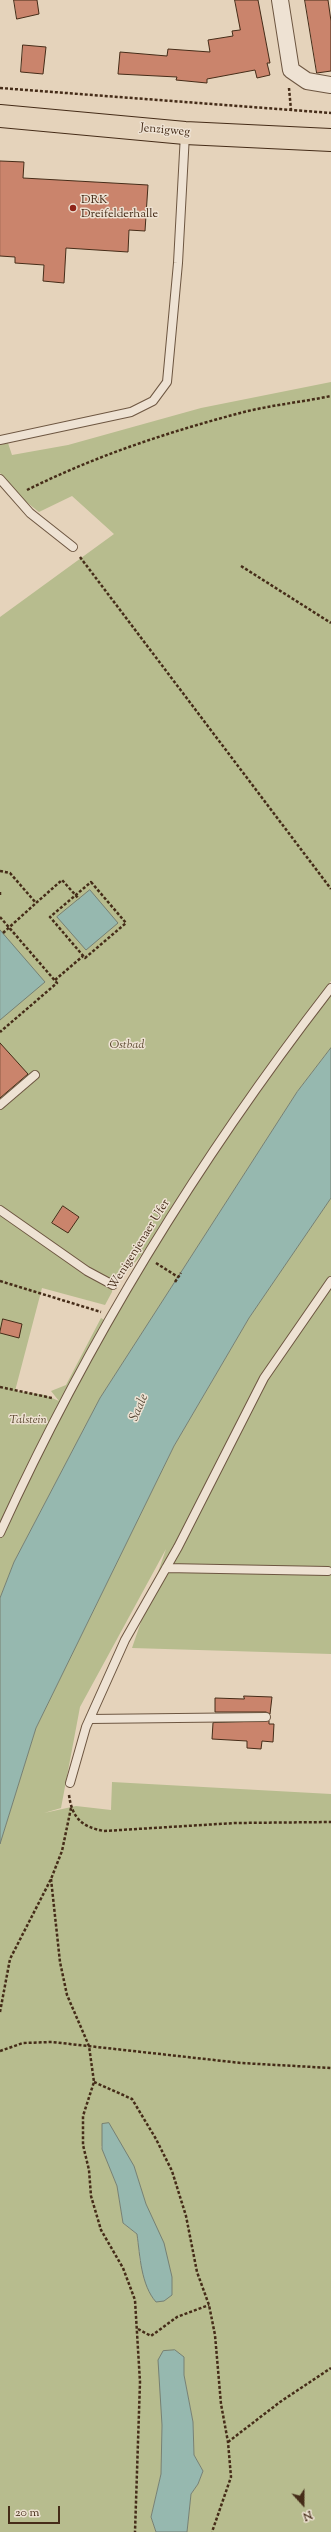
<!DOCTYPE html>
<html>
<head>
<meta charset="utf-8">
<style>
  body { margin:0 }
  #map { position:relative; width:331px; height:2532px; overflow:hidden; background:#e5d3bb; font-family:"Sorts Mill Goudy",serif }
  canvas { display:block }
  .north { position:absolute; left:283px; top:2484px; width:40px; height:40px; -webkit-text-stroke:3px #eee2d3; paint-order:stroke; rotate:159deg; font-size:11px; font-weight:700; line-height:16px; text-align:center; color:#452c18 }
  .north::after { content:''; display:block; margin:auto; width:14px; height:18px; background:#452c18; clip-path:polygon(50% 0,100% 100%,50% 72%,0 100%) }
  .scale { position:absolute; left:8px; top:2506px; width:52px; height:18px; box-sizing:border-box; border:2px solid #452c18; border-top:0; padding-left:5px; font-size:12px; line-height:14px; white-space:nowrap; color:#452c18; -webkit-text-stroke:3px #eee2d3; paint-order:stroke }
</style>
</head>
<body>
<div id="map">
<canvas width="331" height="2532"></canvas>
<div class="north">N</div>
<div class="scale">20 m</div>
</div>
<script>
const c = document.querySelector('canvas').getContext('2d');
c.lineJoin = 'round';
function paint(path, color) {
  c.fillStyle = color;
  c.fill(path, 'evenodd');
}
function stroke(path, color, width, dash) {
  c.strokeStyle = color;
  c.lineWidth = width;
  c.lineCap = dash ? 'butt' : 'round';
  c.setLineDash(dash || []);
  c.stroke(path);
}
function write(font, color, halo, rows, align = 'center') {
  c.font = font + ' "Sorts Mill Goudy",serif';
  c.lineWidth = 3;
  c.setLineDash([]);
  c.textBaseline = 'middle';
  c.strokeStyle = halo;
  c.fillStyle = color;
  for (const [text, x, y, turn = 0] of rows) {
    c.save();
    c.translate(x, y);
    c.rotate((+turn || 0) * Math.PI / 180);
    c.textAlign = isNaN(turn) ? turn : align;
    if (halo) c.strokeText(text, 0, 0);
    c.fillText(text, 0, 0);
    c.restore();
  }
}
const green = new Path2D(`
  M331 382V981L241 1106 142 1254 128 1271 113 1276 112 1292 105 1305 42 1288 15 1391 45 1395 59 1401 51 1391 66 1385 101 1318 111 1324C176 1210 252 1100 331 995V1048L297 1092 100 1398 14 1562 0 1598V617L114 534 72 496 39 512 20 497 0 473V445L8 443 12 455 68 445 201 408Z
  M331 1198V1654L132 1648 166 1549 80 1707 61 1808 44 1813 76 1806 111 1810 112 1782 331 1794V2532H187L191 2494 198 2484 203 2471 194 2455 193 2422 184 2375V2357L162 2425 161 2474 151 2517 156 2532H0V1844L36 1728 174 1446 249 1318ZM101 2146 134 2166C138 2179 141 2192 146 2204 158 2235 173 2261 172 2295L140 2262 137 2234 123 2223 117 2186Z`);
const water = new Path2D(`
  M90 890 118 923 86 950 57 917Z
  M0 930 45 982 0 1020Z
  M331 1048V1198L249 1318 174 1446 36 1728 0 1844V1598L14 1562 100 1398 297 1092Z
  M109 2123 134 2166 146 2204 164 2243 172 2277V2295L164 2301 156 2302C141 2285 140 2256 137 2234L123 2223 117 2186 102 2149V2124Z
  M175 2350 184 2357V2375L193 2422 194 2455 203 2471 198 2484 191 2494 187 2532H156L151 2517 161 2474 162 2425 158 2360 163 2351Z`);
const building = new Path2D(`
  M14 0H37L39 14 17 19Z
  M235 0H258L270 63H267L270 75 257 78 255 70 207 79V83L176 80 177 77 118 74 120 52 167 56 168 49 210 52 208 40 233 36 232 31 240 30Z
  M305 0H328L331 21V71L317 73Z
  M23 45 46 47 43 74 21 72Z
  M0 161 24 162 23 178 148 185 145 231 129 230 128 252 66 248 64 283 43 281 44 265 15 263V257L0 256Z
  M0 1043 28 1074 0 1098Z
  M63 1206 79 1217 68 1233 52 1223Z
  M3 1319 22 1324 19 1338 0 1333Z
  M244 1696 272 1697 270 1714 266 1712H215V1698L244 1699Z
  M269 1721V1724H274L273 1742 262 1741 261 1749 247 1748V1741L212 1739 213 1723Z`);
const path = new Path2D(`
  M0 88 331 113
  M289 88 291 110
  M27 490C95 456 171 431 244 412 272 405 302 402 331 396
  M80 557 331 889
  M241 566 331 623
  M0 871 10 873 36 903 62 880 79 899
  M91 882 126 923 85 958 50 917Z
  M0 892V896
  M0 917 57 983 0 1032
  M3 933 36 903
  M55 980 83 956
  M156 1263 178 1277
  M0 1281 101 1312
  M175 1282 181 1273
  M0 1387 52 1398
  M69 1795C72 1818 82 1827 104 1831L235 1823 331 1822
  M51 1879 60 1962 67 1995 89 2046 94 2082 83 2116V2145L89 2170 91 2196 101 2230 123 2268 135 2300 140 2382 135 2532
  M0 2012 10 1959 51 1879 62 1851 71 1808
  M0 2051 23 2043 52 2042 241 2063 331 2068
  M94 2082 132 2099 156 2139 172 2171 186 2216 197 2272 209 2305 215 2335 221 2404 228 2442 231 2477 212 2532
  M138 2329 151 2336 177 2317 209 2305
  M228 2442 280 2402 331 2368`);
const service = new Path2D(`
  M0 440 131 412 153 401 167 382 178 263 185 134
  M0 479 30 513 73 547
  M0 1105 35 1075
  M0 1210 87 1271 113 1285
  M0 1533C88 1340 201 1156 331 988
  M166 1568 328 1571
  M90 1719 266 1717
  M70 1783 86 1727 125 1640 178 1547 264 1378 331 1281`);
const minor = new Path2D(`
  M280 0 291 70 307 81 331 85`);
const primary = new Path2D(`
  M0 116 185 133 331 140`);
const markers = [
  [73,208,4,"#8f2418"]
];
const streetNames = [
  ["Jenzigweg",165,131,5],
  ["Wenigenjenaer Ufer",140,1245,-58]
];
const poiNames = [
  ["DRK",81,201],
  ["Dreifelderhalle",81,215]
];
const parkNames = [
  ["Ostbad",127,1046],
  ["Talstein",28,1421]
];
const waterNames = [
  ["Saale",140,1408,-66]
];
paint(green, '#b7bc8e');
paint(water, '#96b8af');
stroke(water, '#768073', 1);
paint(building, '#ca846c');
stroke(building, '#452c18', 1);
stroke(service, '#6d5641', 10);
stroke(minor, '#6d5641', 18);
stroke(primary, '#452c18', 24);
stroke(path, '#452c18', 2.5, [3, 2]);
stroke(service, '#eee2d3', 8);
stroke(minor, '#eee2d3', 16);
stroke(primary, '#e5d3bb', 22);
for (const [x, y, r, color] of markers) {
  const dot = new Path2D();
  dot.arc(x, y, r, 0, 2 * Math.PI);
  c.fillStyle = color;
  c.fill(dot);
  stroke(dot, '#eee2d3', 1.5);
}
write('12px', '#452c18', '#eee2d3', streetNames);
write('12px', '#452c18', '#eee2d3', poiNames, 'left');
write('italic 12px', '#5c4930', '#eee2d3', parkNames);
write('italic 13px', '#554836', '#eee2d3', waterNames);
</script>
</body>
</html>
